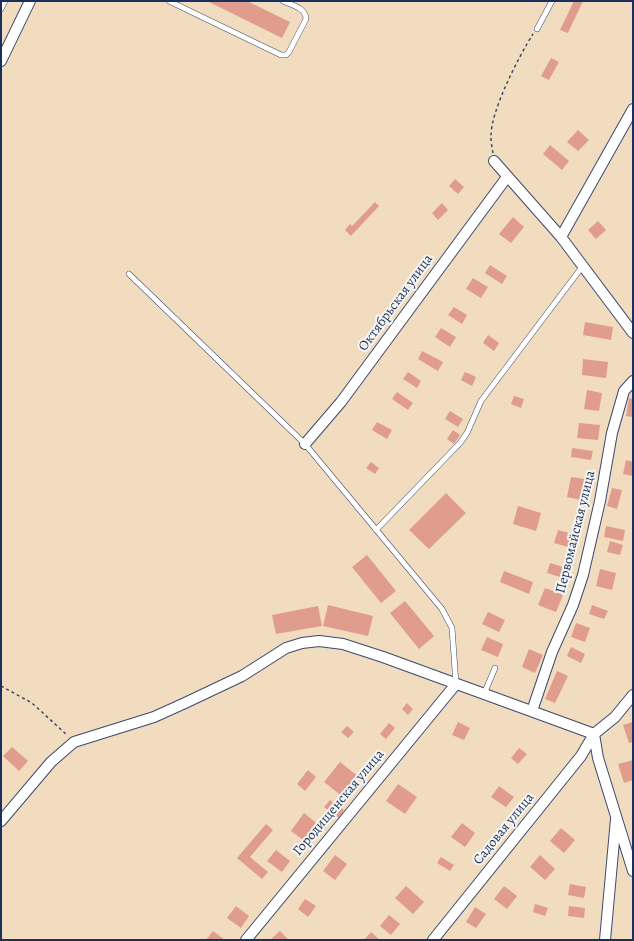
<!DOCTYPE html>
<html>
<head>
<meta charset="utf-8">
<style>
  body { margin:0 }
  #map { position:relative; width:634px; height:941px; overflow:hidden; background:#f2dcbf; font-family:Alegreya,serif }
  canvas { display:block }
  .frame { position:absolute; inset:0; border:2px solid #1b2f5e; pointer-events:none }
</style>
</head>
<body>
<div id="map">
<canvas width="634" height="941"></canvas>
<div class="frame"></div>
</div>
<script>
const c = document.querySelector('canvas').getContext('2d');
c.lineJoin = 'round';
function paint(path, color) {
  c.fillStyle = color;
  c.fill(path, 'evenodd');
}
function stroke(path, color, width, dash) {
  c.strokeStyle = color;
  c.lineWidth = width;
  c.lineCap = dash ? 'butt' : 'round';
  c.setLineDash(dash || []);
  c.stroke(path);
}
function write(font, color, halo, rows, align = 'center') {
  c.font = font + ' Alegreya,serif';
  c.lineWidth = 4;
  c.setLineDash([]);
  c.textBaseline = 'middle';
  c.strokeStyle = halo;
  c.fillStyle = color;
  for (const [text, x, y, turn = 0] of rows) {
    c.save();
    c.translate(x, y);
    c.rotate((+turn || 0) * Math.PI / 180);
    c.textAlign = isNaN(turn) ? turn : align;
    if (halo) c.strokeText(text, 0, 0);
    c.fillText(text, 0, 0);
    c.restore();
  }
}
const building = new Path2D(`
  M207 1H247L290 22 282 38Z
  M574 1H583L568 33 560 30Z
  M551 58 559 62 549 80 541 76Z
  M578 130 589 140 578 151 567 142Z
  M550 145 569 161 562 170 543 154Z
  M455 179 464 187 458 194 449 186Z
  M375 202 379 206 351 236 345 230 350 224 352 226Z
  M442 203 448 210 438 220 432 213Z
  M513 217 524 227 511 243 499 234Z
  M598 221 606 230 596 239 588 230Z
  M490 265 507 276 502 284 485 273Z
  M473 278 488 287 481 298 466 289Z
  M454 307 467 315 462 324 448 315Z
  M585 322 613 327 611 340 583 335Z
  M441 328 456 337 450 347 435 337Z
  M488 335 499 343 494 351 483 343Z
  M422 351 443 362 438 371 418 359Z
  M583 359 608 362 606 378 582 375Z
  M408 372 421 381 417 388 403 379Z
  M465 372 476 377 472 386 461 380Z
  M587 390 602 393 599 411 584 409Z
  M397 392 413 403 408 410 392 399Z
  M514 396 524 399 521 408 511 404Z
  M629 398 633 399V417L626 416Z
  M450 411 463 419 458 427 445 419Z
  M377 422 392 430 387 439 372 430Z
  M579 423 600 425 598 440 577 438Z
  M453 430 460 435 454 444 447 439Z
  M572 448 593 451 591 460 571 457Z
  M626 460 633 462V476L623 474Z
  M371 462 379 468 375 474 366 468Z
  M571 477 585 479 581 500 567 497Z
  M612 488 622 490 617 509 607 506Z
  M446 493 466 513 429 549 409 530Z
  M518 506 541 513 536 531 513 524Z
  M606 526 625 530 623 541 604 537Z
  M558 530 576 535 572 548 554 543Z
  M610 541 623 545 620 555 607 552Z
  M367 555 396 591 381 603 352 567Z
  M550 563 570 569 567 579 547 573Z
  M600 569 616 573 612 590 596 586Z
  M504 571 533 582 529 594 500 582Z
  M545 588 563 595 556 612 538 605Z
  M405 601 434 636 419 649 390 613Z
  M328 605 373 616 368 636 323 626Z
  M592 605 608 611 604 619 589 614Z
  M318 606 322 626 276 634 272 615Z
  M488 612 505 620 499 632 482 624Z
  M576 623 590 628 585 642 571 637Z
  M487 637 503 644 498 657 481 650Z
  M571 647 585 654 581 663 567 656Z
  M529 649 543 655 535 673 522 667Z
  M557 671 568 676 555 703 545 699Z
  M407 703 413 709 408 715 402 709Z
  M458 722 470 728 464 740 452 735Z
  M633 722V742L629 743 623 725Z
  M389 723 395 728 386 739 380 734Z
  M347 726 354 732 348 738 341 732Z
  M12 747 28 761 19 771 3 756Z
  M519 748 527 754 518 764 511 758Z
  M633 760V780L624 783 618 764Z
  M340 762 359 777 343 797 324 782Z
  M308 770 316 777 305 791 297 784Z
  M398 784 417 797 405 814 386 801Z
  M499 786 514 797 506 807 491 797Z
  M330 800 344 810 339 818 324 807Z
  M304 813 319 825 306 842 291 831Z
  M462 823 475 833 465 847 451 837Z
  M266 824 273 830 250 857 268 872 262 879 237 858Z
  M561 828 575 840 564 853 550 841Z
  M276 850 290 861 282 872 267 861Z
  M335 855 347 864 335 880 323 871Z
  M540 855 555 869 545 880 530 867Z
  M441 857 454 865 450 871 437 863Z
  M570 884 586 887 584 898 568 895Z
  M406 886 424 902 413 914 395 898Z
  M504 886 517 896 507 909 494 899Z
  M305 899 316 906 308 917 298 909Z
  M535 904 548 908 545 916 533 912Z
  M236 906 249 916 241 928 227 918Z
  M569 906 585 908 584 918 568 916Z
  M475 907 486 914 476 928 466 922Z
  M389 915 400 924 391 935 380 926Z
  M213 931 225 940H206Z
  M280 931 289 940H270Z
  M371 932 380 940H364Z`);
const path = new Path2D(`
  M493 153C492 148 491 142 491 137 490 112 519 56 533 34
  M1 686 32 703 67 735`);
const service = new Path2D(`
  M169 1 281 55H286L289 52 306 19C306 8 292 5 283 1
  M1 9 5 1
  M537 29 552 1
  M129 274 305 444 442 609 452 628 456 684
  M376 530 460 443 467 433 481 401 582 267
  M484 694 495 668`);
const minor = new Path2D(`
  M1 61 30 1
  M494 161 561 237 633 333
  M561 237 633 109
  M305 444 341 402 507 177
  M532 711 552 652 573 605 583 575 600 501 612 433 624 391 633 381
  M594 734 598 758 633 871
  M1 821 51 762 74 742 154 717 185 703 242 676 286 648 302 643 319 641 343 644 383 657 594 734
  M246 940 456 684
  M433 940 581 756 594 734 615 717 633 695
  M605 940 616 819`);
const streetNames = [
  ["Октябрьская улица",396,303,-54],
  ["Первомайская улица",576,532,-76],
  ["Городищенская улица",339,803,-50],
  ["Садовая улица",504,829,-51]
];
paint(building, '#e09c8c');
stroke(service, '#3b496d', 6);
stroke(minor, '#3b496d', 12);
stroke(path, '#3b496d', 1.5, [3, 3]);
stroke(service, '#fff', 5);
stroke(minor, '#fff', 10);
write('14px', '#1b2f5e', '#f6f6f2', streetNames);
</script>
</body>
</html>
